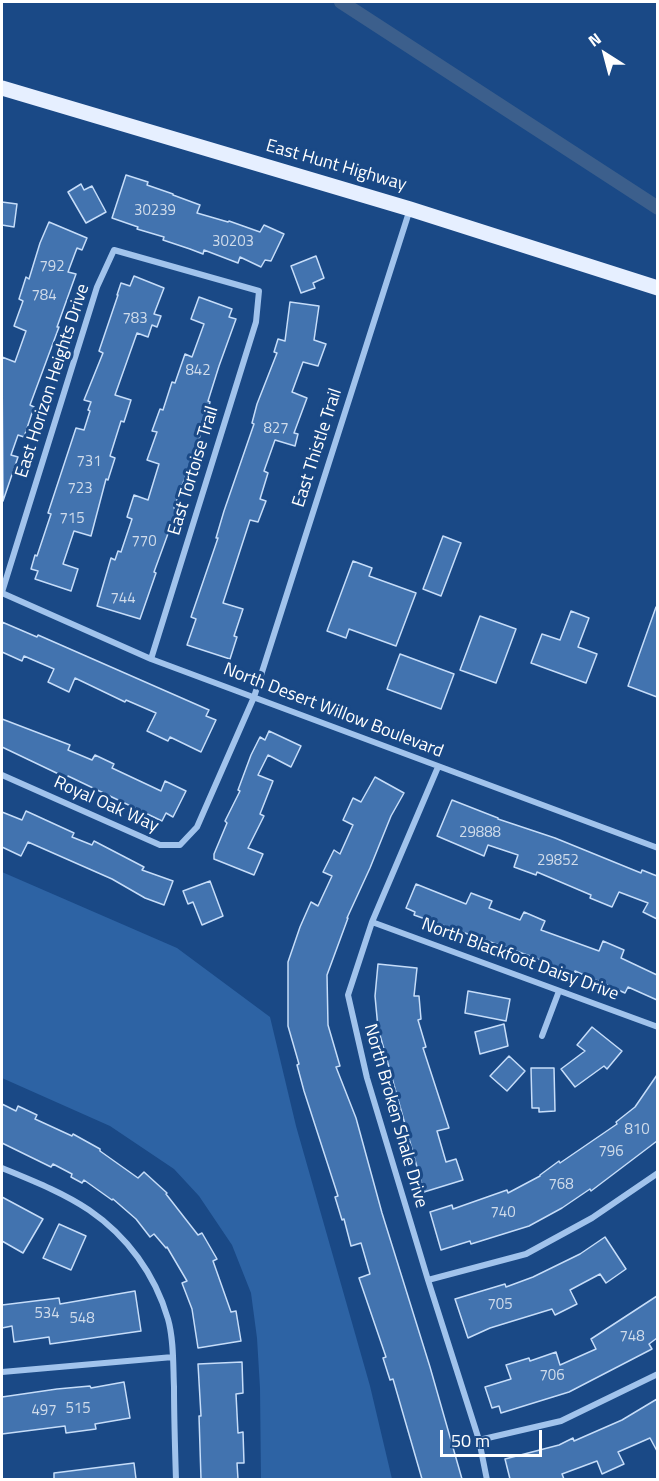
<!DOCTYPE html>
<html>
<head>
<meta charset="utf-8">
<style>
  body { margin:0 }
  #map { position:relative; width:659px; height:1481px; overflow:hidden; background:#1a4986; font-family:"Titillium Web",sans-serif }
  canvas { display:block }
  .frame { position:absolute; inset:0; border:3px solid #fff; pointer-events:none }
  .north { position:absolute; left:575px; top:24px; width:60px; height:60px; -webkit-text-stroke:4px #1a4986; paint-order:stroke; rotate:324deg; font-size:16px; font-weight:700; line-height:24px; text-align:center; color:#fff }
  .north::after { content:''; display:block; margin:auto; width:21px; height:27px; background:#fff; clip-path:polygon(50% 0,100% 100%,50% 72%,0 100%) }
  .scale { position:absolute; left:440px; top:1430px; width:102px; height:27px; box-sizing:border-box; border:3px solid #fff; border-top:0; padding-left:8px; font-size:18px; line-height:21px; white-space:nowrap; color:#fff; -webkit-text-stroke:4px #1a4986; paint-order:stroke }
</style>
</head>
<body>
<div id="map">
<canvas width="659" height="1481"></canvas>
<div class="frame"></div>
<div class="north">N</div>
<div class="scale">50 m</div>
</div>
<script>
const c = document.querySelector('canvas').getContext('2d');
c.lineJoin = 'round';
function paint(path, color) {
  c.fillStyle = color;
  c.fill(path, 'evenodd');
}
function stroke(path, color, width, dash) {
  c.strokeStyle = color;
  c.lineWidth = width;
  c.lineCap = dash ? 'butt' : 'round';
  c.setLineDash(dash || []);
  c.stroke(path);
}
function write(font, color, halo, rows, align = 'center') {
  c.font = font + ' "Titillium Web",sans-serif';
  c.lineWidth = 6;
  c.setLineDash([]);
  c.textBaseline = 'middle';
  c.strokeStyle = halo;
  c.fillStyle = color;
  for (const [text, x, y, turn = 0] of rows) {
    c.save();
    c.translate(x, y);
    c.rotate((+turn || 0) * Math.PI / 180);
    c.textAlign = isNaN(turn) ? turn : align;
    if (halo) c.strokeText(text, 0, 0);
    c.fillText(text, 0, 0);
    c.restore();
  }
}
const green = new Path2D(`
  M2 872 177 948 270 1017 296 1126 370 1386 392 1479H261L260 1388 257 1338 251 1293 232 1245 199 1196 174 1169 110 1126 2 1078Z`);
const canal = new Path2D(`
  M341 2 658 208`);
const building = new Path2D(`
  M126 175 148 182 147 185 173 194V195L200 205 197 213 228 222 229 221 260 232 264 225 284 234 271 261 265 260 261 267 240 257 238 263 204 250 203 254 190 249 163 240 164 237 137 229 138 227 112 218Z
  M81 184 84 190 92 186 106 212 86 223 68 192Z
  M2 202 17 204 14 227 2 225Z
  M49 222 87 238 82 250 77 248 68 272 76 274 57 327H59L30 405 34 407 24 437 18 435 11 455 18 457 3 501 2 357 15 362 26 331 14 326 23 301 19 299 26 277 29 279 40 243Z
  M316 256 324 278 313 283 315 288 301 293 291 266Z
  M134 276 164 288 154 314 161 316 157 327 152 325 148 337 137 333 115 395 131 400 124 422 121 421 110 456 115 458 108 480 106 479 91 536 74 531 63 564 78 569 71 591 35 579 38 571 31 569 35 555 37 556 51 514 48 513 76 428 84 430 90 411 88 410 91 402 84 400 103 353 99 351 118 295H117L121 283 130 286Z
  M199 297 232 309 229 317 236 319 219 366 208 401 210 402 204 425 174 508 177 509 154 572 156 573 140 619 97 606 111 558 115 560 118 551 121 552 132 519 127 517 134 495 148 500 159 464 147 460 157 432 152 431 160 409 163 410 172 382 175 383 185 354 192 357 204 324 191 319Z
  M290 302 319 306 314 340 326 344 318 366 303 362 292 392 307 398 294 433 298 434 295 446 275 440 264 471 268 473 260 499 266 501 258 522 250 520 223 603 243 609 234 636 237 637 230 659 187 645 196 619 191 617 218 538H216L224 511 254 424 252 423 257 404 277 353 274 352 278 339 285 341Z
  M443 536 461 543 441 596 423 589Z
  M353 561 372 568 369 576 416 593 396 646 349 629 346 638 327 631Z
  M656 607H657V697L628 686Z
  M571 611 589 618 578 647 597 654 586 683 531 663 542 634 560 640Z
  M480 616 516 629 496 683 460 670Z
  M2 622 37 637 38 635 209 710 206 716 216 720 201 752 170 737 168 741 147 731 156 713 126 700 125 702 75 678 69 692 48 682 54 669 24 656 22 661 2 652Z
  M400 654 454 674 441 709 387 689Z
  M2 719 70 745 68 750 92 760 95 755 114 764 112 768 161 791 165 781 186 791 173 817 166 813 162 821 68 776 67 778 2 747Z
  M269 731 301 746 291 767 268 755 258 775 273 781 260 814 264 816 248 848 263 854 254 875 214 859V854L227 823 225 821 240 791 238 790 251 755 260 737 265 740Z
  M375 777 404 793 391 816 370 868 347 918H348L327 975 328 1025 340 1066 336 1067 356 1118 382 1213 430 1367 462 1479H422L393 1379 390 1380 383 1358 386 1357 359 1278 370 1274 361 1243 351 1246 344 1219 342 1220 335 1197 338 1196 304 1091 297 1065 299 1064 288 1026V962L300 927 311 902 318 906 332 876 323 872 334 850 340 854 353 825 343 820 353 798 361 802Z
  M452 800 498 818V819L555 838 641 873 642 870 657 876V919L643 912 648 903 619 892 612 907 590 898 591 895 537 872 536 875 514 867 518 855 488 845 484 856 437 836Z
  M26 811 74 833 72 837 92 845 94 841 144 867 142 870 173 881 164 905 145 898 112 879 28 842 21 856 2 847V812L22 820Z
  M210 881 223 916 202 925 193 902 188 904 183 891Z
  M416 884 466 904 471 893 492 901 489 908 520 920 524 912 545 921 541 930 599 951 603 941 624 950 621 958 657 975V1000L628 987 625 993 575 971 574 974 530 956 414 915 415 912 406 908Z
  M378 964 417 968 414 996H419L421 1019 418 1020 426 1047 423 1048 449 1128 437 1131 446 1162 456 1159 463 1180 424 1192 378 1028 375 996Z
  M468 991 510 999 506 1021 465 1013Z
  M504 1024 508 1046 480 1054 475 1032Z
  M592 1027 622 1051 607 1069 604 1066 575 1087 561 1069 585 1051 577 1045Z
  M509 1056 525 1071 507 1091 490 1076Z
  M531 1068H554L555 1111 539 1112V1108H532Z
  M657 1075V1141L591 1191 590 1189 562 1208 529 1226 471 1244 470 1241 441 1250 430 1212 452 1205 453 1209 507 1190 508 1193 540 1176V1175L559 1161 560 1163 617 1124 616 1122 635 1107Z
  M2 1104 16 1111 18 1106 37 1115 35 1119 72 1136 73 1134 100 1149V1151L138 1178 144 1172 167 1193 166 1194 198 1235 202 1233 217 1259 213 1261 231 1312 236 1311 241 1341 198 1348 192 1309 182 1283 187 1281 167 1247 166 1248 154 1234 150 1237 136 1219 113 1199 112 1200 84 1180 82 1183 71 1177 72 1174 53 1164 51 1167 2 1143Z
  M2 1197 43 1219 23 1253 2 1241Z
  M59 1224 86 1236 71 1270 43 1258Z
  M605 1237 626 1269 606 1283 600 1274 570 1290 577 1304 555 1315 552 1309 490 1328 468 1338 455 1299 505 1284 506 1287 533 1277 580 1254Z
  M135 1291 141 1331 50 1344 49 1337 14 1342 12 1326 2 1328V1305L59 1298 60 1304Z
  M657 1296V1338L649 1344 652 1349 569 1392 501 1413 499 1406 492 1408 485 1387 511 1379 506 1365 529 1358 530 1361 556 1352 560 1365 596 1349 591 1339Z
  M242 1362 243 1393 236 1394 238 1433 243 1432 244 1463H237L238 1479H201L199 1416H201L198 1364Z
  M124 1382 130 1418 95 1424 96 1429 66 1433 65 1426 2 1434V1397L57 1389 90 1386 91 1388Z
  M657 1399V1451L650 1438 618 1452 624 1464 602 1474 597 1461 562 1474 564 1479H510L505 1459 559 1445 573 1438 574 1441 622 1420Z
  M134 1463 136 1479H54V1473Z`);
const street = new Path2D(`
  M2 592 97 287 114 250 259 291 256 322 151 659
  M2 593 151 659 658 848
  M438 767 372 922 348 995 367 1078 428 1280 479 1440 487 1480
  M2 775 160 845H180L197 827 254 697 410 209
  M372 922 658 1027
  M542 1036 559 991
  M2 1168C31 1180 62 1192 89 1210 127 1236 155 1274 168 1319 174 1340 173 1365 174 1387 174 1418 175 1449 176 1480
  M428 1280 526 1254 592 1218 658 1173
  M2 1372 173 1357
  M479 1440 561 1421 658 1374`);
const primary = new Path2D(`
  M2 88 410 209 658 288`);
const numberNames = [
  ["30239",155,211],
  ["30203",233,242],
  ["792",52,267],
  ["784",44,296],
  ["783",135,319],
  ["842",198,371],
  ["827",276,429],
  ["731",89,462],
  ["723",80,489],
  ["715",72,519],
  ["770",144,542],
  ["744",123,599],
  ["29888",480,833],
  ["29852",558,861],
  ["810",637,1130],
  ["796",611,1152],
  ["768",561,1185],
  ["740",503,1213],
  ["705",500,1305],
  ["534",47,1314],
  ["548",82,1319],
  ["748",632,1337],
  ["706",552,1376],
  ["515",78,1409],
  ["497",44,1411]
];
const streetNames = [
  ["East Hunt Highway",336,166,16],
  ["East Horizon Heights Drive",53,381,-72],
  ["East Thistle Trail",318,448,-72],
  ["East Tortoise Trail",194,471,-73],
  ["North Desert Willow Boulevard",333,711,21],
  ["Royal Oak Way",106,805,24],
  ["North Blackfoot Daisy Drive",520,960,20],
  ["North Broken Shale Drive",395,1116,74]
];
paint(green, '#2d63a4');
stroke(canal, '#3c5f8c', 14);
paint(building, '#4273af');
stroke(building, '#c6ddf9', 1.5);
stroke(street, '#a1c3ec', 6);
stroke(primary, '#e6efff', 15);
write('15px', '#d0dceb', null, numberNames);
write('18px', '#fff', '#1a4986', streetNames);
</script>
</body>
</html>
